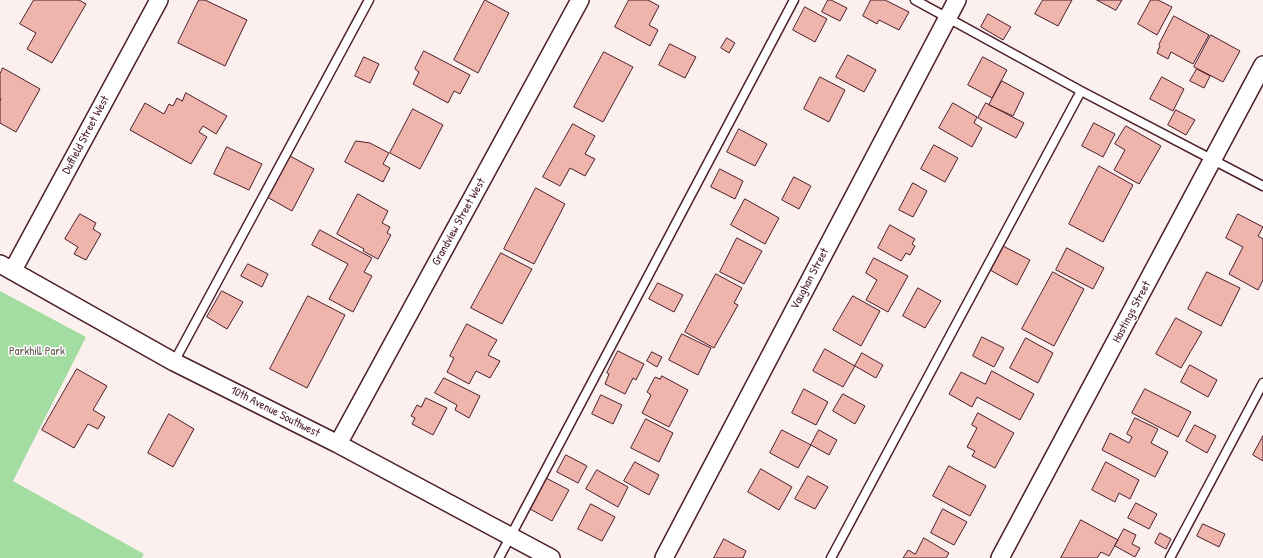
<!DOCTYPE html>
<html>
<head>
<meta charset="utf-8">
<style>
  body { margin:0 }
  canvas { display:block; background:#fcf0ee }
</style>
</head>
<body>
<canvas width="1263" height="558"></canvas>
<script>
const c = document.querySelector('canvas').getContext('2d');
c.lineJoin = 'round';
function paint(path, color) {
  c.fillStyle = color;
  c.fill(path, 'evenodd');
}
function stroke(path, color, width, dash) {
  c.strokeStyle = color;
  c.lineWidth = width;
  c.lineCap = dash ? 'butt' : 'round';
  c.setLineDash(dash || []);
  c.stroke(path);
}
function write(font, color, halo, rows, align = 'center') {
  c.font = font + ' "Patrick Hand",sans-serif';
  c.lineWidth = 3;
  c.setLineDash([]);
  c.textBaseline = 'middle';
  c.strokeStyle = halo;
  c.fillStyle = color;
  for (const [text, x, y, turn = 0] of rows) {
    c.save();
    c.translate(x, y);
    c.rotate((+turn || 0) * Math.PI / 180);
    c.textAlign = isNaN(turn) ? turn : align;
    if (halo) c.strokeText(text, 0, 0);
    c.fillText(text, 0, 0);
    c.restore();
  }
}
const green = new Path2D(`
  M0 291 86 337 13 481 144 554 142 558H0Z`);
const building = new Path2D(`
  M34 0H79L86 4 52 63 27 49 36 33 20 24Z
  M199 0H205L247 20 225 66 178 43Z
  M485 0 509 13 478 73 454 60Z
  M629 0H648L659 6 649 25 658 30 650 46 615 27Z
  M828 0H831L847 8 840 21 822 12Z
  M871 0H885L909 12 899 30 879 20 877 24 863 16Z
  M1043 0H1072L1058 26 1035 14Z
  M1097 0H1122L1116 10Z
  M1151 0H1158L1172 7 1157 35 1138 24Z
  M805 7 827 19 815 42 793 30Z
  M988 14 1011 27 1003 40 981 27Z
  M1174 16 1209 35 1193 64 1171 52 1168 59 1157 53 1160 46 1159 45Z
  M1211 35 1240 51 1223 82 1194 67Z
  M727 38 735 43 729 53 721 48Z
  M670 44 696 57 685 78 659 65Z
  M424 51 470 75 460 94 454 91 448 103 413 84 419 72 415 69Z
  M604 52 633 67 603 122 574 107Z
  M848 55 876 70 864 92 836 77Z
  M364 57 379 64 370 83 355 76Z
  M983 57 1007 70 992 98 968 85Z
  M3 68 40 89 16 132 0 123V101L1 99H0V74Z
  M1197 69 1210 76 1204 88 1190 81Z
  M820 77 845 90 829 122 804 109Z
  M1162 77 1184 89 1173 111 1150 99Z
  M1002 81 1024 93 1013 116 989 105Z
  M186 93 227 116 216 134 203 126 199 132 207 137 191 164 130 130 145 103 164 114 169 104 173 106 177 98 182 101Z
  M953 103 977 117 974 123 982 128 972 147 939 128Z
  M986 103 1024 123 1016 138 978 118Z
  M413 109 443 125 420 169 390 153Z
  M1176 110 1195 120 1186 135 1168 125Z
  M1094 123 1115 134 1103 157 1082 146Z
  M573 124 595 136 585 154 595 159 585 176 570 168 560 186 543 177Z
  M1126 126 1161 146 1139 184 1114 170 1125 150 1115 144Z
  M739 129 767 144 755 166 727 152Z
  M356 141 370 143 389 153 383 164 390 168 383 182 345 162Z
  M934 145 958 158 945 182 921 169Z
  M227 147 262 164 249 190 214 174Z
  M290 156 314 169 292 211 267 197Z
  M1099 166 1133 185 1103 242 1069 224Z
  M720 169 743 181 735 199 711 187Z
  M794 177 811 186 799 209 782 200Z
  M913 183 927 191 913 217 899 210Z
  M536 188 565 204 534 264 504 249Z
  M358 194 388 211 382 223 390 227 387 233 391 235 378 259 363 251 364 249 337 234Z
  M745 199 779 218 765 244 731 225Z
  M80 214 96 223 93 229 101 234 86 260 74 254 78 247 65 239Z
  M1238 214 1263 227 1258 236 1263 239V280L1258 290 1229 274 1243 247 1226 238Z
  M890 225 915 239 912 244 915 246 910 255 906 253 901 261 878 248Z
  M320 230 372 258 364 272 372 276 353 312 329 299 348 264 312 245Z
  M737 238 762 251 744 284 720 272Z
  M1003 246 1030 260 1017 285 990 270Z
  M1067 248 1104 268 1093 289 1056 270Z
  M501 253 532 269 502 324 471 308Z
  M874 258 908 276 888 312 866 300 877 280 866 273Z
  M248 264 268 274 262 287 241 276Z
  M1053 272 1084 289 1054 346 1022 329Z
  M1207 272 1240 288 1221 326 1188 309Z
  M716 274 742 288 734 303 738 305 714 348 685 332Z
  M658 283 683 295 674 312 649 299Z
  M918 288 941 301 925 328 903 316Z
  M222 291 243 302 227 329 207 317Z
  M308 296 345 315 307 388 270 369Z
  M853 296 880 311 861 346 833 330Z
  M1176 318 1202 332 1181 368 1156 354Z
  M467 324 497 340 488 355 500 361 490 378 476 371 469 384 447 372 454 358 450 356Z
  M682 334 711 348 698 375 669 360Z
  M982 337 1004 348 994 367 973 356Z
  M1026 338 1053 353 1038 383 1010 368Z
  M825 349 855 366 843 387 813 371Z
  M618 351 644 364 636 380 633 378 625 394 605 384 609 374 607 373Z
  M652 352 662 357 657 367 647 361Z
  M862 353 883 365 876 378 855 366Z
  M1190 365 1217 380 1208 397 1181 382Z
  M77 369 107 386 93 410 105 417 98 429 88 424 74 448 42 430Z
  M992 371 1034 394 1020 420 977 397 972 407 949 394 961 372 985 384Z
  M662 376 688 390 669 427 642 413 651 395 647 392 655 377 660 379Z
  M444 378 480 396 469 418 455 410 457 405 435 393Z
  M804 389 828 402 816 425 792 413Z
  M1145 389 1191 412 1178 437 1132 413Z
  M843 394 865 406 855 424 833 411Z
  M601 395 622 405 613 424 592 414Z
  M426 398 447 408 433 435 412 424 415 418 411 416 417 405 421 407Z
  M978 413 1014 433 995 468 972 456 975 451 967 447 977 428 972 425Z
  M169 414 194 429 173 467 148 453Z
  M1135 418 1158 429 1151 443 1168 452 1155 477 1102 450 1110 433 1129 443 1132 437 1127 434Z
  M646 419 673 433 659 462 631 448Z
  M1195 425 1216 436 1207 453 1186 441Z
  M782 430 811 445 798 468 770 453Z
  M819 430 837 440 829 455 811 445Z
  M1263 436V461L1253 455Z
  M566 455 587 466 578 483 557 472Z
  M635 462 659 475 649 495 624 481Z
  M1106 462 1139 480 1130 499 1119 493 1115 502 1092 490Z
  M949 466 986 486 970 516 933 496Z
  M761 469 792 487 779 510 748 492Z
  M597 470 628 487 618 507 586 489Z
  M808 476 828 487 815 509 795 499Z
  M546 478 569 490 552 521 530 509Z
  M1136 503 1157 514 1149 529 1128 518Z
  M591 504 615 517 602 541 578 529Z
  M943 509 967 522 954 545 931 533Z
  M1081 520 1118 540 1109 556 1101 552 1097 558H1061Z
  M1203 524 1225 534 1219 547 1197 536Z
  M1124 529 1136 535 1132 544 1140 548 1135 557 1115 546Z
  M1160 533 1171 539 1166 549 1155 543Z
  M924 538 949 553 946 558H903L908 550 915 554Z
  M724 539 746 551 743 558H714Z`);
const lane = new Path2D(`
  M915 0 1081 91 1263 186
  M174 362 369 0
  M499 558 794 0
  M831 558 1081 91
  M1170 558 1263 383`);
const street = new Path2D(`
  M0 264 174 362 338 444 551 558
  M13 270 159 0
  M338 444 580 0
  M664 558 957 0
  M1000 558 1263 65`);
const streetNames = [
  ["Duffield Street West",86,135,-62],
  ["Grandview Street West",459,222,-61],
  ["Vaughan Street",810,279,-62],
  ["Hastings Street",1132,312,-62],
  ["10th Avenue Southwest",275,412,27]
];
const parkNames = [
  ["Parkhill Park",37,352]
];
paint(green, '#a3dda2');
paint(building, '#efb4ac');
stroke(building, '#4a1f2b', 1);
stroke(lane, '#4a1f2b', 11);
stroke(street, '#4a1f2b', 20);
stroke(lane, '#fff', 8);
stroke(street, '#fff', 17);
write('12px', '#4a1f2b', '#fff', streetNames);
write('12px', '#65584f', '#fff', parkNames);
</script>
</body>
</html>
